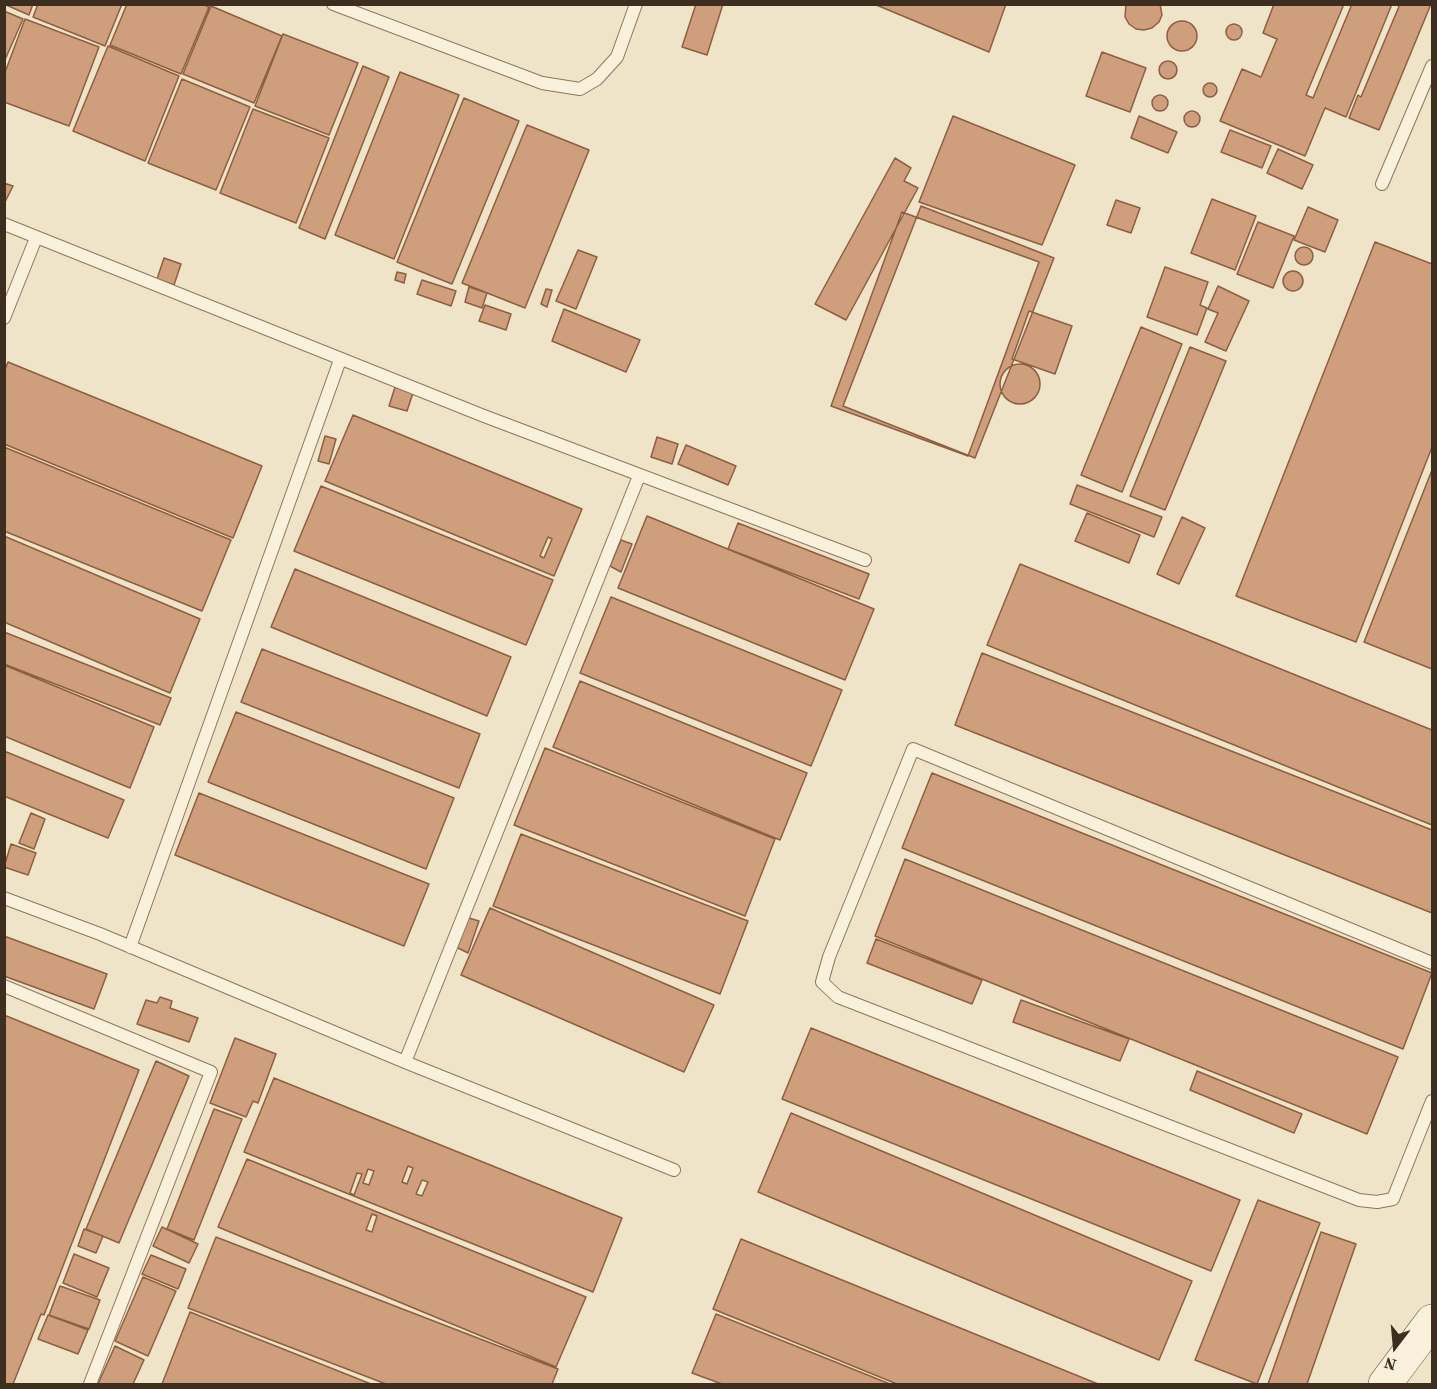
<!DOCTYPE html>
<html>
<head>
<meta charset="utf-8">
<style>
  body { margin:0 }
  #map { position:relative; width:1437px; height:1389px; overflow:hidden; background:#f0e4c8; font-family:"Source Serif 4",serif }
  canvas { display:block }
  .frame { position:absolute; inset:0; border:6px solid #3d2e20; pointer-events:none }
  .north { position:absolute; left:1365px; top:1317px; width:60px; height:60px; -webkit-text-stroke:4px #f7eed8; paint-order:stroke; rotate:196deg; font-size:16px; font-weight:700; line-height:24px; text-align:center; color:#3d2e20 }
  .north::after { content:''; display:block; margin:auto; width:21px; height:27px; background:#3d2e20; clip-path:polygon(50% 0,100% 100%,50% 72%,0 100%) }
</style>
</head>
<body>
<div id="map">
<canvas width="1437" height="1389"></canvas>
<div class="frame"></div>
<div class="north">N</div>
</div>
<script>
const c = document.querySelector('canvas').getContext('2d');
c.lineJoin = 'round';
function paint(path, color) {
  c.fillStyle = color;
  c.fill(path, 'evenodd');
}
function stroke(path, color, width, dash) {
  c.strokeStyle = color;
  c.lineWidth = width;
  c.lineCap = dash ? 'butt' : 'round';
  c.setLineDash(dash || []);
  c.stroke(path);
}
const building = new Path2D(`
  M4 4H33L29 15Z
  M38 4H122L105 46 33 17Z
  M127 4H202L209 7 181 74 110 45Z
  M696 4H723L707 55 682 47Z
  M874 4H1006L989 52Z
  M1126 4H1160L1162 15 1159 22 1152 28 1144 30 1136 29 1129 24 1125 17Z
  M1274 4H1344L1306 95 1313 98 1352 4H1392L1346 117 1325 108 1305 156 1220 121 1242 69 1261 77 1277 39 1263 33Z
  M1400 4H1431L1379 130 1349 118 1358 95 1361 97Z
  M211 6 282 36 254 103 183 74Z
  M4 11 23 19 4 62Z
  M25 19 99 47 69 126 4 102V75Z
  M1167 36a15 15 0 1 1 30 0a15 15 0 1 1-30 0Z
  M1226 32a8 8 0 1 1 16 0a8 8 0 1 1-16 0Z
  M283 34 358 63 329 135 255 106Z
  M108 46 179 76 145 161 73 131Z
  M1102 52 1146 68 1130 112 1086 96Z
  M1159 70a9 9 0 1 1 18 0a9 9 0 1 1-18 0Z
  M363 66 389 77 325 239 299 228Z
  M400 72 459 95 394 259 335 235Z
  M182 79 250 107 216 190 148 163Z
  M1203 90a7 7 0 1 1 14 0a7 7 0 1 1-14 0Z
  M1152 103a8 8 0 1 1 16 0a8 8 0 1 1-16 0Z
  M464 98 519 121 452 284 397 262Z
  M253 109 329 138 296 223 220 193Z
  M1184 119a8 8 0 1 1 16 0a8 8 0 1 1-16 0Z
  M953 116 1075 165 1042 245 919 202Z
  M1139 116 1177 132 1168 153 1131 138Z
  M527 125 589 150 525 308 462 283Z
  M1230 130 1271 146 1262 168 1221 152Z
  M1278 149 1313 165 1302 189 1267 173Z
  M895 158 911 168 904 181 918 188 846 320 815 304Z
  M4 183 13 186 4 204Z
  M1212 199 1256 216 1235 270 1191 253Z
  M1116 200 1140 208 1131 233 1107 225Z
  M921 206 1054 258 975 458 843 406Z
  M1308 207 1338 220 1325 252 1294 240Z
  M902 212 1039 262 968 456 831 406Z
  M1258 222 1294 236 1273 288 1237 274Z
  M1375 242 1432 264V447L1356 642 1236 596Z
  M1295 256a9 9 0 1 1 18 0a9 9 0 1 1-18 0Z
  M578 250 597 257 576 309 556 301Z
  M164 258 181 264 174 285 157 279Z
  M1165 267 1208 282 1200 305 1207 308 1197 335 1147 317Z
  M1283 281a10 10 0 1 1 20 0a10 10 0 1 1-20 0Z
  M397 272 406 274 404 283 395 280Z
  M422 280 456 291 451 306 417 294Z
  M1218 286 1249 301 1226 351 1205 342 1218 313 1208 309Z
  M469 287 487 293 482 308 465 302Z
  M546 289 552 290 547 307 541 304Z
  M485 305 511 314 506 330 479 321Z
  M564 309 640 340 626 372 552 341Z
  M1029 311 1072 326 1055 374 1012 359Z
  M1141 327 1182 344 1122 492 1081 475Z
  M1190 347 1226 361 1165 510 1130 496Z
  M8 362 262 466 233 538 4 444V372Z
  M1000 384a20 20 0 1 1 40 0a20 20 0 1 1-40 0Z
  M396 384 414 390 407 411 389 406Z
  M353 415 582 509 554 576 325 481Z
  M325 436 336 439 329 464 318 461Z
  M657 437 678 444 672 464 651 457Z
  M686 445 736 466 728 485 678 464Z
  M4 447 231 540 202 611 4 531Z
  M1432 470V669L1364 642Z
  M1077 485 1162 517 1154 537 1070 504Z
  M321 486 553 580 526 645 294 551Z
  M1087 513 1140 535 1129 563 1075 541Z
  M647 516 874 609 845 680 618 588Z
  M1182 517 1205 528 1179 584 1157 574Z
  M738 523 869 574 859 599 728 549Z
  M4 536 200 619 170 693 4 622Z
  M548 537 552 539 544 558 540 556Z
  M621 540 632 544 621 572 610 566Z
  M1020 564 1432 730V825L987 645Z
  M295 569 511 657 487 716 271 627Z
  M611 597 842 690 811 766 580 673Z
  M4 632 171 698 160 725 4 664Z
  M262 649 480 734 459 788 241 702Z
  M982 653 1432 830V913L955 725Z
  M4 665 154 727 130 788 4 736Z
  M580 681 807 773 780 840 553 747Z
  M236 712 454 798 426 869 208 782Z
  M545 748 775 839 745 916 514 825Z
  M4 751 124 800 108 838 4 796Z
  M932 773 1432 973 1403 1049 902 848Z
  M199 793 429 884 404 946 175 855Z
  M31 813 45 819 34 849 19 843Z
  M521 834 748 921 720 994 493 906Z
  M11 844 36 853 28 875 4 867Z
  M905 859 1398 1057 1367 1134 875 936Z
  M490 908 714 1005 684 1072 461 975Z
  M469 918 479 921 468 953 456 947Z
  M4 936 107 974 94 1009 4 976Z
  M876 939 982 980 972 1004 867 963Z
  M160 997 172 1001 170 1008 198 1018 189 1042 137 1024 146 1000 157 1003Z
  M1021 1000 1129 1039 1120 1061 1013 1022Z
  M4 1015 139 1070 44 1315 41 1314 13 1384H4Z
  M811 1028 1240 1200 1211 1271 782 1099Z
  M235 1038 276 1054 258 1103 253 1101 246 1117 210 1103Z
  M156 1061 189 1076 119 1243 86 1229Z
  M1197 1071 1302 1114 1294 1133 1190 1090Z
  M274 1078 622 1218 593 1292 244 1152Z
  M214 1109 242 1119 194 1240 167 1229Z
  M791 1113 1192 1281 1159 1360 758 1192Z
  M247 1159 586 1297 556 1367 218 1227Z
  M408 1166 413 1168 407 1184 402 1182Z
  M368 1169 374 1171 369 1185 363 1183Z
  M357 1173 362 1174 354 1195 350 1193Z
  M422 1180 428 1182 422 1196 416 1194Z
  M1258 1200 1320 1223 1257 1384 1195 1360Z
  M372 1214 377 1216 372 1232 366 1230Z
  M162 1227 198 1244 189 1263 153 1246Z
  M84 1229 103 1236 96 1253 78 1246Z
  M1321 1232 1356 1244 1307 1384H1268Z
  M216 1237 558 1369 552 1384H386L188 1308Z
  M741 1239 1098 1384H897L713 1309Z
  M74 1254 109 1268 97 1297 63 1283Z
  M151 1255 186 1269 178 1289 142 1274Z
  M143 1277 176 1291 148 1356 115 1341Z
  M60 1286 100 1300 89 1329 49 1315Z
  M190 1312 371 1384H162Z
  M716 1314 890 1384H722L692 1373Z
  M48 1315 88 1330 78 1354 38 1339Z
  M115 1346 144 1360 133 1384H98Z`);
const lane = new Path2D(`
  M333 4 542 83 580 89 597 79 617 57 636 4
  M1382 184 1432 66
  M4 224 484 416 865 560
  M4 318 36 238
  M4 898 100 934 405 1062 674 1170
  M130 947 340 360
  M1432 963 913 749 829 957 822 982 838 997 1359 1200 1377 1202 1393 1199 1432 1101
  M4 986 211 1072 90 1384
  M405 1062 639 476`);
const secondary = new Path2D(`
  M1385 1384 1432 1321`);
paint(building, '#cf9f7d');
stroke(building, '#8d5f41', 1.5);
stroke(lane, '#8d765c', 14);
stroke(secondary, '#6f573f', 34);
stroke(lane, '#faf1dc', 12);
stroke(secondary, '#faf1dc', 33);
</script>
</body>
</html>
